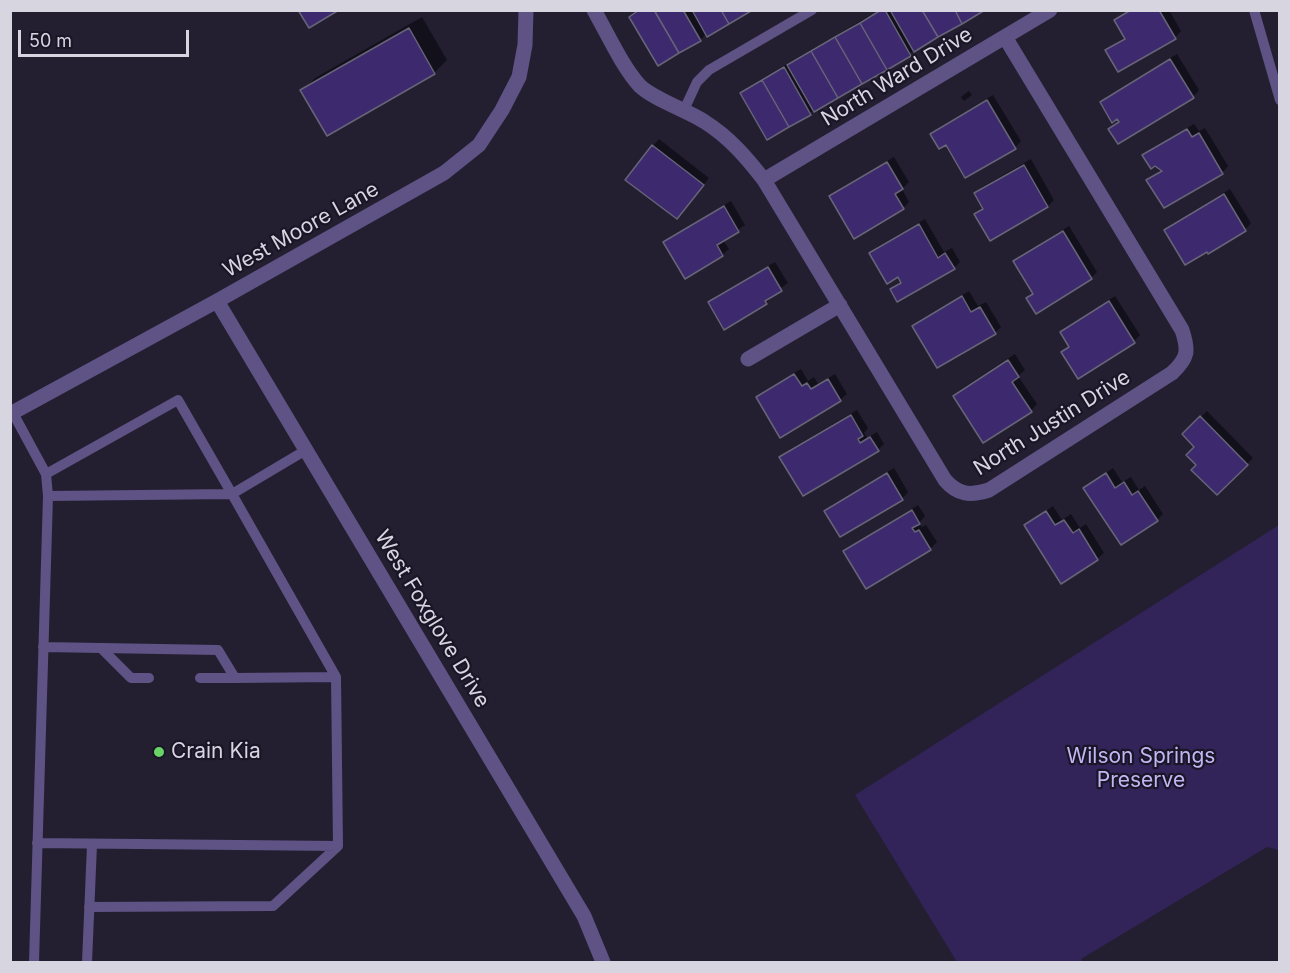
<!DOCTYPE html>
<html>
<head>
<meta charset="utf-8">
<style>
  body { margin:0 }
  #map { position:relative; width:1290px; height:973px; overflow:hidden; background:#231f31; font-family:Inter,sans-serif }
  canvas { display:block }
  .frame { position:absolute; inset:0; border:12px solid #d6d5e0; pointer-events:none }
  .scale { position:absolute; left:18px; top:30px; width:171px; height:27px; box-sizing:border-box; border:3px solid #d6d5e0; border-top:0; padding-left:8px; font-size:18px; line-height:21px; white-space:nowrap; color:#d6d5e0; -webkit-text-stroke:4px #1a1627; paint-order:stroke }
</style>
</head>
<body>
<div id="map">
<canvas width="1290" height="973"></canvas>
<div class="frame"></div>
<div class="scale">50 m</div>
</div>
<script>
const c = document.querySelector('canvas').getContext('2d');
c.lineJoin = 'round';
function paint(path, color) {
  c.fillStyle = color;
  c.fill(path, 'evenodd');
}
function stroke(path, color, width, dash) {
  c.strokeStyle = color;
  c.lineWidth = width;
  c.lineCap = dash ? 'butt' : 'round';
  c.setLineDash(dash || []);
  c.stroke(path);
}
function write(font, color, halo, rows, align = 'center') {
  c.font = font + ' Inter,sans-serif';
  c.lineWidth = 4.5;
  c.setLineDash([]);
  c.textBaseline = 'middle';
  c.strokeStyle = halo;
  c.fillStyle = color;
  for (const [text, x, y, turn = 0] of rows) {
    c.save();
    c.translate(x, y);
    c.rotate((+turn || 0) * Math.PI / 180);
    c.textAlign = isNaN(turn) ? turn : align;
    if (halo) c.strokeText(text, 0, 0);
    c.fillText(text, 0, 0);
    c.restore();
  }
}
const green = new Path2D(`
  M1279 525V850L1267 847 1081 959 1082 962H957L855 795Z`);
const shadow = new Path2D(`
  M748 10 707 33 700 40 631 17 637 11Z
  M879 10H982L768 138 742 93 748 87 795 59Z
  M1129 10H1169L1181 31 1175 38 1107 50 1125 37 1116 21Z
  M422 17 447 60 434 73 302 91 315 78Z
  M1177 54 1199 90 1193 97 1110 129 1120 121 1102 103 1108 96Z
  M969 91 972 95 964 101 961 97Z
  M993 95 1021 141 1015 148 946 143 932 134 938 128Z
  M1194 124 1199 131 1205 128 1228 166 1222 173 1148 180 1162 169 1144 156 1151 149Z
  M659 139 709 178 683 211 653 146Z
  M894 157 909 182 902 189 909 202 903 208 831 196 837 190Z
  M1031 159 1054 200 1048 206 991 239 976 214 983 207 976 194 982 187Z
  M1230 189 1251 223 1245 230 1166 231 1172 224Z
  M731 201 745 225 723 240 729 249 722 255 686 277 665 243 672 236Z
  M925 219 944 252 952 248 960 262 954 268 892 290 902 281 899 275 871 253 877 247Z
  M1069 226 1097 272 1091 278 1028 298 1034 293 1015 262 1021 255Z
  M775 262 788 283 771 295 772 297 766 303H710L716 296Z
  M969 291 978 306 986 302 1001 327 995 333 914 326 920 320Z
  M1115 296 1140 335 1134 341 1063 352 1070 345 1061 332 1068 326Z
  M1015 354 1025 370 1018 376 1037 404 1031 411 955 396 961 389Z
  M801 369 808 381 814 377 818 384 835 374 847 394 840 400 757 397 764 391Z
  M857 410 868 428 864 433 867 438 877 432 884 444 878 450 781 457 787 451Z
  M1207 411 1253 458 1217 493 1196 447 1184 434Z
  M894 468 908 492 902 499 826 511 832 505Z
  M1113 468 1122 482 1131 477 1139 490 1145 486 1163 514 1157 520 1085 488Z
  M918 505 925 516 919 523 922 527 926 525 937 542 930 549 867 587 845 551 852 545Z
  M1053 506 1062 520 1071 514 1080 528 1086 524 1104 553 1097 559 1026 525Z`);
const building = new Path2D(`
  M298 10H339L309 28Z
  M639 10H654L679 53 658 66 629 17Z
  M654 10H683L701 41 679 53Z
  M692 10H721L729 24 707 37Z
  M721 10H751V11L729 24Z
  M881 10H885L911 56 887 70 860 23Z
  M890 10H922L938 37 914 52Z
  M922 10H955L962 24 938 37Z
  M955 10H985L962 24Z
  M1131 10H1159L1176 39 1118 72 1105 50 1125 39 1114 20Z
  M860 23 887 70 862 84 835 37Z
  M409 28 435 74 327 136 300 90Z
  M835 37 862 84 838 98 811 51Z
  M811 51 838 98 814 112 787 65Z
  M1170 59 1194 98 1118 144 1108 129 1119 122 1117 119 1112 123 1100 102Z
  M784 67 811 115 789 127 762 80Z
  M762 80 789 127 767 140 740 93Z
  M987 100 1016 149 965 178 946 145 939 149 930 134Z
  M1187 129 1192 137 1199 133 1223 174 1164 208 1146 180 1162 171 1155 166 1151 169 1142 155Z
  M652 145 704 185 677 219 625 180Z
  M887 162 903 189 895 194 904 209 854 239 829 196Z
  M1024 165 1048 207 990 241 974 214 983 209 974 193Z
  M1224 194 1246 231 1208 254 1207 252 1185 265 1164 230Z
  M724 206 739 232 717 245 723 256 685 279 663 242Z
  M919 224 938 258 945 253 955 269 897 302 890 289 901 283 898 277 887 284 869 253Z
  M1063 231 1092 279 1036 314 1026 298 1033 294 1013 261Z
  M768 267 782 291 765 301 767 304 724 330 708 302Z
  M962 296 971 312 980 307 996 334 937 368 912 326Z
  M1109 301 1135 343 1078 379 1061 352 1069 347 1060 332Z
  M1008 360 1019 377 1012 382 1032 412 983 443 953 396Z
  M794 374 802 386 807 383 811 389 828 379 841 401 780 438 756 397Z
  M851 415 863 436 858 439 860 443 870 437 879 451 803 496 779 457Z
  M1200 416 1248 465 1217 495 1191 470 1196 465 1186 455 1194 447 1182 434Z
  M887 473 903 500 840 537 824 511Z
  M1106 473 1115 488 1124 482 1132 495 1138 491 1158 521 1121 545 1083 488Z
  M912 510 920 524 912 528 915 532 919 530 931 550 866 589 843 551Z
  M1046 511 1055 525 1064 520 1073 533 1079 529 1098 560 1061 584 1024 525Z`);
const service = new Path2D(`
  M1254 10 1280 100
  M684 110 697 82 709 70 812 10
  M13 413 46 474 48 496 34 962
  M46 474 178 400 232 494 306 450
  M43 647 218 650 235 678 336 677
  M101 648 131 678H149
  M200 678H235
  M37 843 338 846 336 677 232 494 48 496
  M89 907 273 906 338 846
  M87 962 92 845`);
const minor = new Path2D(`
  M594 10C607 33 623 68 640 86 655 100 687 110 705 122 729 137 747 158 764 180L945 480C958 495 970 496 989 490L1172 373C1188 358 1189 351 1182 330L1005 37
  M764 180 1050 10
  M217 301 584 916 603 962
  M748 359 840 305
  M10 414 217 301 444 173 479 145 502 110 519 77 525 45 526 10`);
const markers = [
  [159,752,6,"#68d465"]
];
const streetNames = [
  ["North Ward Drive",897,77,-31],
  ["West Moore Lane",301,230,-29],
  ["North Justin Drive",1052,423,-32],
  ["West Foxglove Drive",432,619,59]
];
const poiNames = [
  ["Crain Kia",171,752]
];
const parkNames = [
  ["Wilson Springs",1141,757],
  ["Preserve",1141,781]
];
paint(green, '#322358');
paint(shadow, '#0007');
paint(building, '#3d296e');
stroke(building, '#676478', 1.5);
stroke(service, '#5e5384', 10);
stroke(minor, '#5e5384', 15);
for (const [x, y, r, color] of markers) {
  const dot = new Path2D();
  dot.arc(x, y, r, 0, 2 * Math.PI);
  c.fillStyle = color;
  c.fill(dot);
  stroke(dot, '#1a1627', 2);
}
write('21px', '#d6d5e0', '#1a1627', streetNames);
write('21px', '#d6d5e0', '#1a1627', poiNames, 'left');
write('21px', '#c1b5f2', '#1a1627', parkNames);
</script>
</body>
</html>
